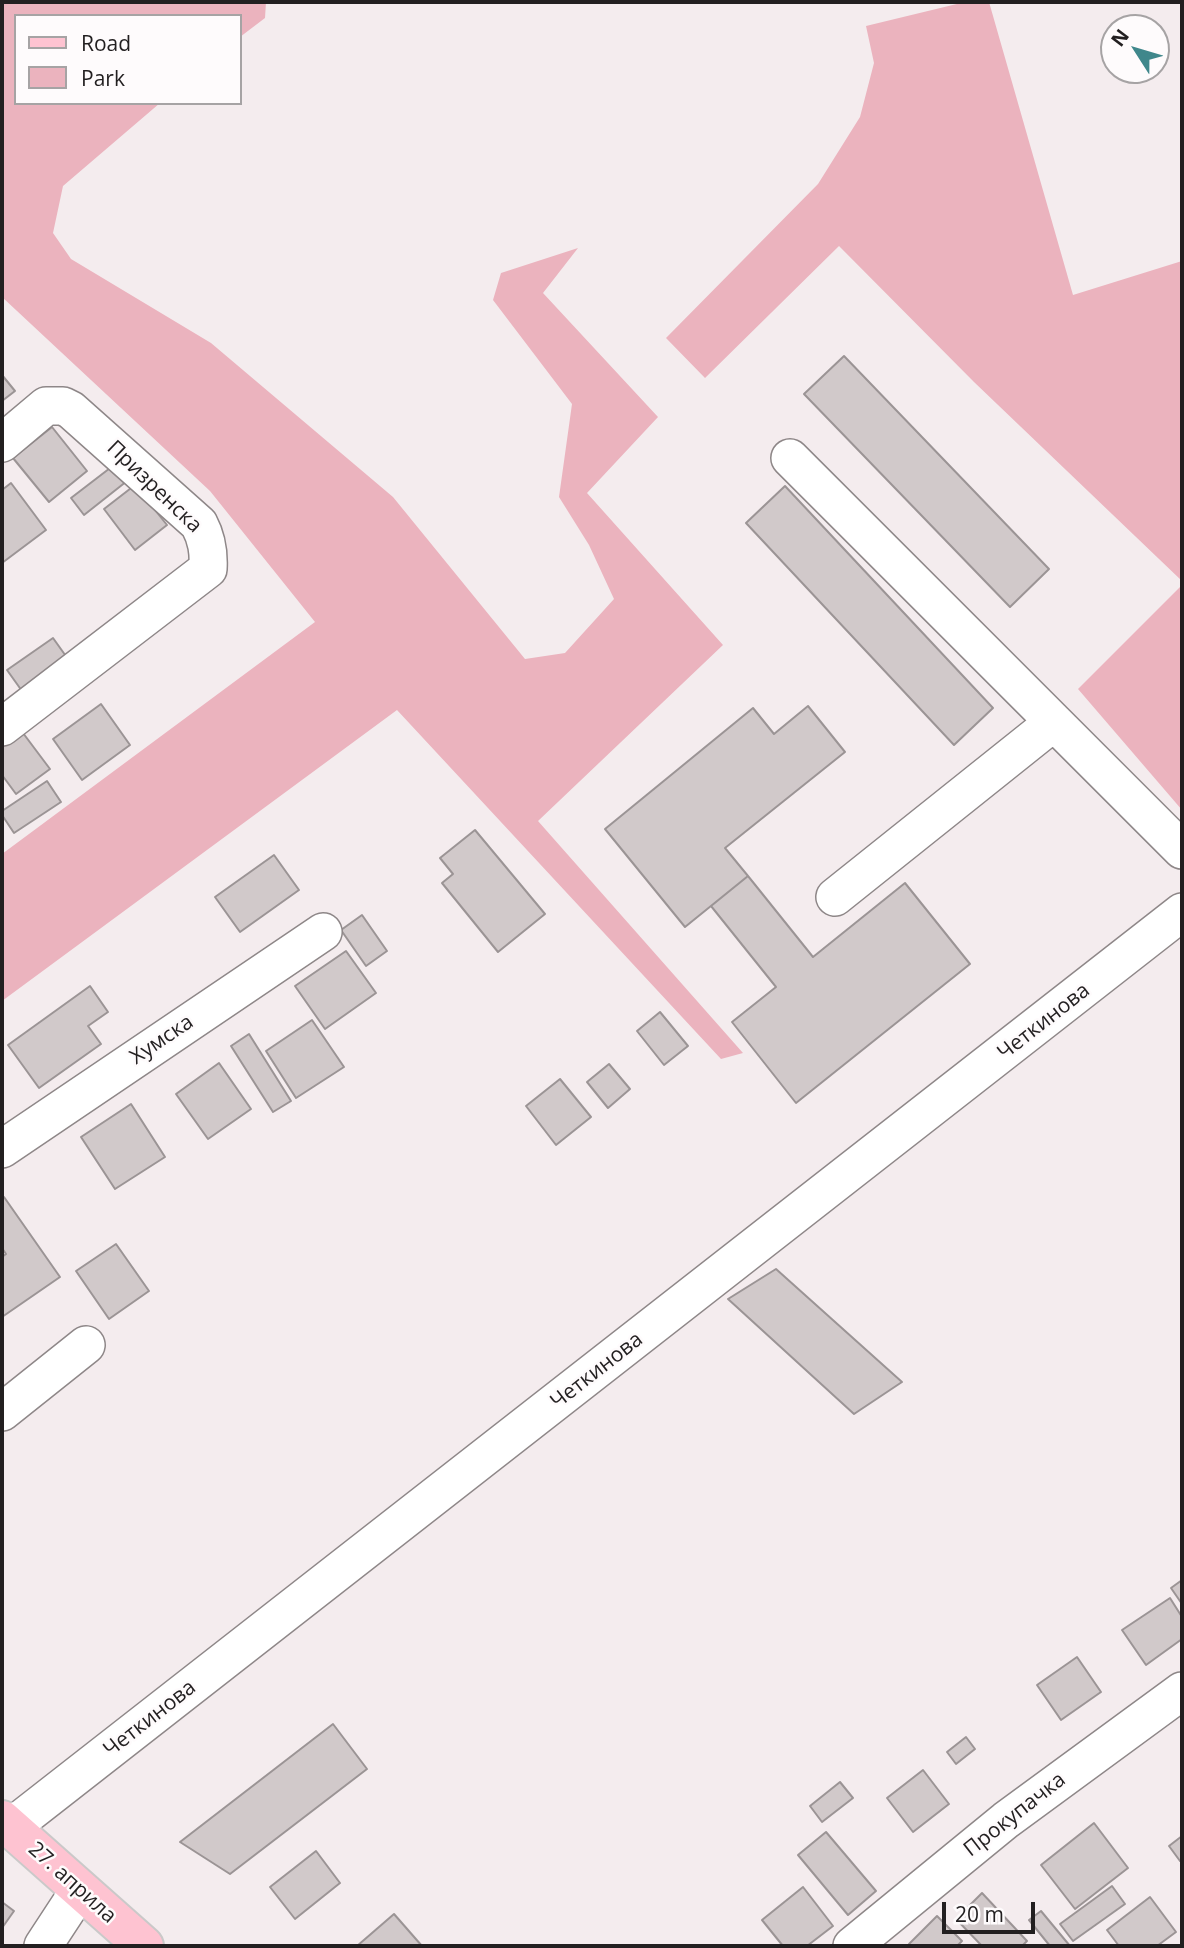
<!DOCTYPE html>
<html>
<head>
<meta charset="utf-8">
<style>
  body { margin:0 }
  #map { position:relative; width:1184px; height:1948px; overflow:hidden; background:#f4ecee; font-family:"Open Sans",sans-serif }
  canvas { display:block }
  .frame { position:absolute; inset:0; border:4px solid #221f20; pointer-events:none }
  .legend { position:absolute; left:14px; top:14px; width:228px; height:91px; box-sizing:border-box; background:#fefbfc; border:2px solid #a6a3a4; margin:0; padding:9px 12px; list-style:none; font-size:21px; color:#221f20 }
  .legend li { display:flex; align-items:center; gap:14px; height:35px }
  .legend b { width:35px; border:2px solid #a6a3a4 }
  .north { position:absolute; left:1100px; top:14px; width:70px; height:70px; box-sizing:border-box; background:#fefbfc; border:2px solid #a6a3a4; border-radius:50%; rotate:307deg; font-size:19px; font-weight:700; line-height:28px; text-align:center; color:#221f20 }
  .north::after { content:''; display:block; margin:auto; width:24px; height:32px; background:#3f878b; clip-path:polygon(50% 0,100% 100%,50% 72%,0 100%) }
  .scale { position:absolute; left:942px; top:1902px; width:93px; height:32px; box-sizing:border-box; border:4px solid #221f20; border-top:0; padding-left:9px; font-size:21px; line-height:24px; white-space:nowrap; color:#221f20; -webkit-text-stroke:5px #fefbfc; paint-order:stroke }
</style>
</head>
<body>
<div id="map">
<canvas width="1184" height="1948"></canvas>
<div class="frame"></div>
<ul class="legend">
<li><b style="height:9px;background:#fec3d1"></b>Road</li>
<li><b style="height:19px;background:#ebb3be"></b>Park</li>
</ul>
<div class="north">N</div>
<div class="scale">20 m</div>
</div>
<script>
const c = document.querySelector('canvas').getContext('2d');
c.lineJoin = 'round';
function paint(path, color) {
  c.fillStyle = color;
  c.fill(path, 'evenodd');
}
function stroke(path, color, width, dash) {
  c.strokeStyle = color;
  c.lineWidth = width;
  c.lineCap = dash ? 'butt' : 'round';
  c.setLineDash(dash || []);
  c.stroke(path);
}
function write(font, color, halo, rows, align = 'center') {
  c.font = font + ' "Open Sans",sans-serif';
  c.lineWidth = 5;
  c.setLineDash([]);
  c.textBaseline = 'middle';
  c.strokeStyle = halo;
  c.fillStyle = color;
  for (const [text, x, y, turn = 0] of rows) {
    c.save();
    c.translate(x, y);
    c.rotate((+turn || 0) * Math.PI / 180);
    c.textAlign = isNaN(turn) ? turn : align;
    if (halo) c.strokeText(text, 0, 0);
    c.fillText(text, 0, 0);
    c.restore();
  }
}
const green = new Path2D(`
  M2 2H266L265 18 240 37V16H16V103H160L63 186 53 233 71 259 211 343 393 497 525 659 565 653 614 599 589 545 559 497 572 404 493 300 501 273 578 248 543 293 658 417 587 493 723 645 538 821 743 1053 721 1059 397 710 2 1001V854L315 622 210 491 2 297Z
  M965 2H989L1073 295 1182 261V581L974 382 839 246 705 378 666 338 818 184 860 117 874 63 866 26Z
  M1182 585V810L1078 689Z`);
const building = new Path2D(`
  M844 356 1049 569 1010 607 804 394Z
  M2 375 15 391 2 401Z
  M52 427 87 471 49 502 13 458Z
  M114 465 127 481 84 515 71 498Z
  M11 483 46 530 2 563V490Z
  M135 485 167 525 135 550 104 509Z
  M785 486 993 708 954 745 746 523Z
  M53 638 68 659 22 691 7 670Z
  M101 704 130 745 82 780 53 739Z
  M808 706 845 752 725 848 748 876 685 927 605 829 753 708 774 734Z
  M20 729 50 769 16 794 2 775V743Z
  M47 781 61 802 14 833 2 815V811Z
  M475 830 545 914 498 952 442 883 453 874 440 858Z
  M274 855 299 890 240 932 215 897Z
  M748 876 813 957 905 883 970 964 796 1103 732 1022 776 987 711 906Z
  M362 915 387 951 366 966 341 930Z
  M346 951 376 993 325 1029 295 986Z
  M90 986 108 1012 88 1026 101 1044 39 1088 8 1045Z
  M660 1012 688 1046 664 1065 637 1031Z
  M312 1020 344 1067 296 1098 266 1051Z
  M249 1034 291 1101 273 1112 231 1046Z
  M219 1063 251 1109 208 1139 176 1094Z
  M609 1064 630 1089 608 1108 587 1082Z
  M560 1079 591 1117 556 1145 526 1106Z
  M131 1104 165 1157 115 1189 81 1137Z
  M4 1197 60 1277 2 1317V1257L6 1254 2 1248V1198Z
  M116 1244 149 1291 109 1319 76 1271Z
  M776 1269 902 1382 854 1414 728 1299Z
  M1182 1580V1604L1171 1588Z
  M1170 1598 1182 1617V1639L1146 1665 1122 1630Z
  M1077 1657 1101 1692 1061 1720 1037 1685Z
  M333 1724 367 1769 230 1874 180 1842Z
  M966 1737 975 1749 956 1764 947 1752Z
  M923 1770 949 1804 913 1832 887 1798Z
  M840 1782 853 1798 822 1822 810 1806Z
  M1094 1823 1128 1868 1075 1909 1041 1865Z
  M826 1832 876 1891 848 1915 798 1855Z
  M1182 1836V1859L1180 1861 1169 1846Z
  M316 1851 340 1883 295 1919 270 1887Z
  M1112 1886 1125 1904 1073 1941 1060 1924Z
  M803 1887 833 1926 807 1946H783L762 1920Z
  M982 1893 1027 1941 1022 1946H982L956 1919Z
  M1150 1897 1176 1932 1157 1946H1119L1107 1930Z
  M2 1902 14 1911 2 1928Z
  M1041 1911 1070 1946H1050L1029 1920Z
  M394 1914 422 1946H357Z
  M937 1916 962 1941 957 1946H911L909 1944Z`);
const minor = new Path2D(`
  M2 443 46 406H63L71 410 199 524C207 539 209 552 208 569L2 727
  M790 458 1182 850
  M835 897 1054 722
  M2 1149 323 932
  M2 1412 86 1345
  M10 1828 1182 912
  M43 1946 79 1891
  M852 1946 1006 1820 1182 1691`);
const major = new Path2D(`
  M2 1820 144 1946`);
const streetNames = [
  ["Призренска",154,487,44],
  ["Четкинова",1044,1022,-38],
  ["Хумска",162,1040,-34],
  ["Четкинова",597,1371,-38],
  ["Четкинова",150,1719,-38],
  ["Прокупачка",1015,1815,-38],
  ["27. априла",72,1883,42]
];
paint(green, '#ebb3be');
paint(building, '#d1c9ca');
stroke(building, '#9b9495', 2);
stroke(minor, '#8e8788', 40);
stroke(major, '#cac9c9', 42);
stroke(minor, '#fff', 37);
stroke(major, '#fec3d1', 38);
write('21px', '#221f20', '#fefbfc', streetNames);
</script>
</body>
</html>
